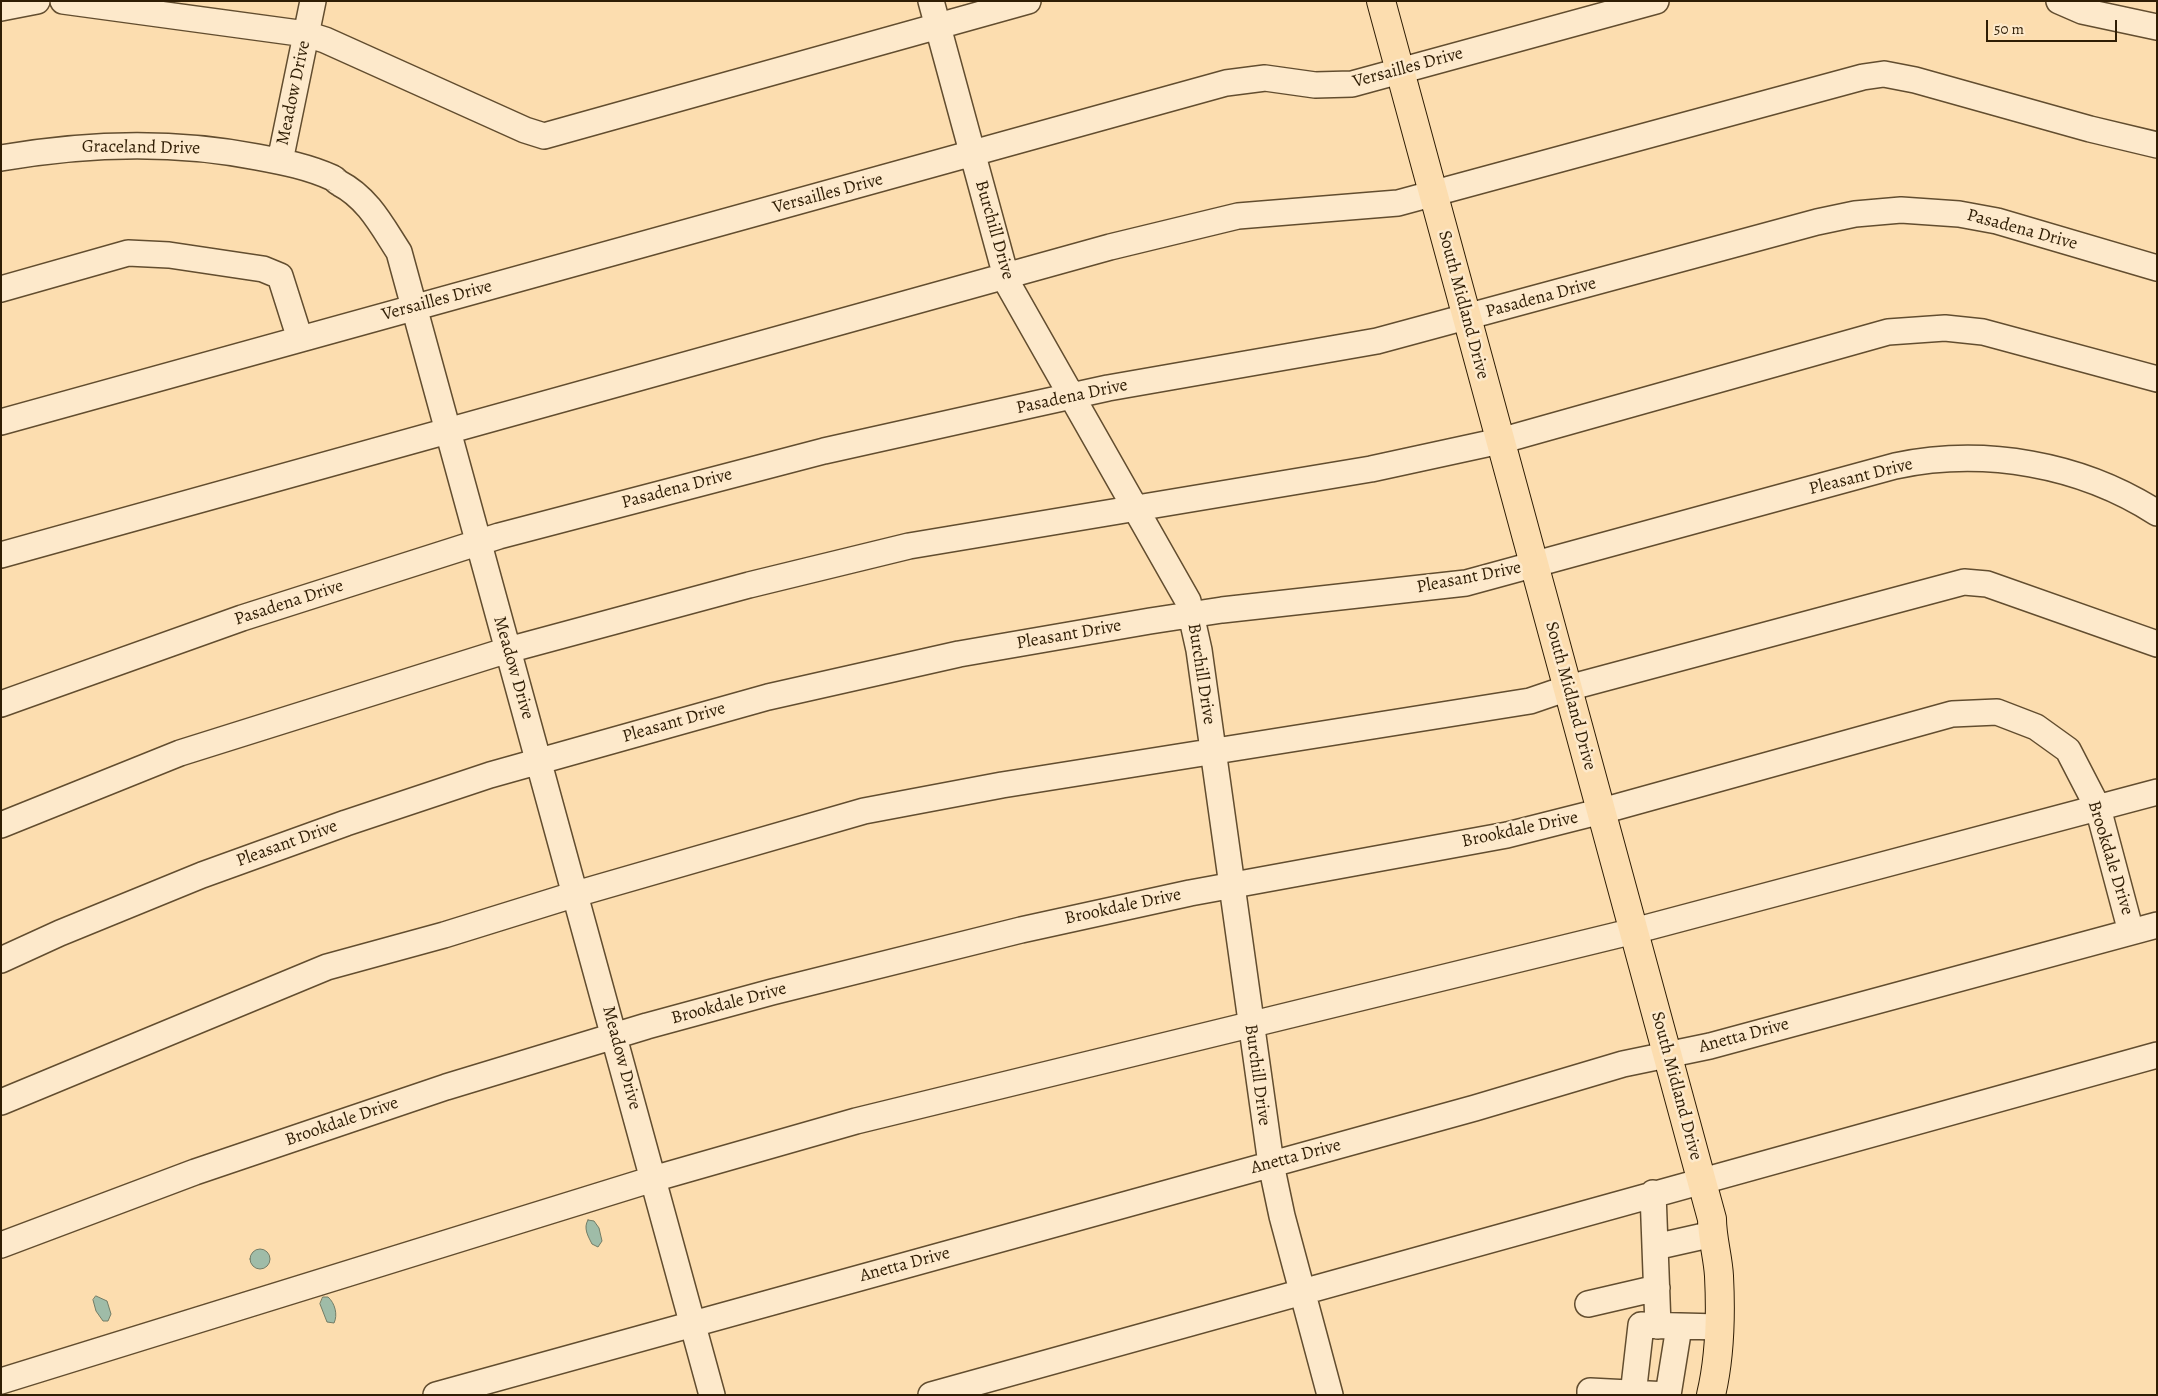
<!DOCTYPE html>
<html>
<head>
<meta charset="utf-8">
<style>
  body { margin:0 }
  #map { position:relative; width:2158px; height:1396px; overflow:hidden; background:#fcddaf; font-family:Alegreya,serif }
  canvas { display:block }
  .frame { position:absolute; inset:0; border:2px solid #2f1d04; pointer-events:none }
  .scale { position:absolute; left:1986px; top:20px; width:131px; height:22px; box-sizing:border-box; border:2px solid #2f1d04; border-top:0; padding-left:6px; font-size:15px; line-height:18px; white-space:nowrap; color:#2f1d04; -webkit-text-stroke:4px #fde9cb; paint-order:stroke }
</style>
</head>
<body>
<div id="map">
<canvas width="2158" height="1396"></canvas>
<div class="frame"></div>
<div class="scale">50 m</div>
</div>
<script>
const c = document.querySelector('canvas').getContext('2d');
c.lineJoin = 'round';
function paint(path, color) {
  c.fillStyle = color;
  c.fill(path, 'evenodd');
}
function stroke(path, color, width, dash) {
  c.strokeStyle = color;
  c.lineWidth = width;
  c.lineCap = dash ? 'butt' : 'round';
  c.setLineDash(dash || []);
  c.stroke(path);
}
function write(font, color, halo, rows, align = 'center') {
  c.font = font + ' Alegreya,serif';
  c.lineWidth = 5;
  c.setLineDash([]);
  c.textBaseline = 'middle';
  c.strokeStyle = halo;
  c.fillStyle = color;
  for (const [text, x, y, turn = 0] of rows) {
    c.save();
    c.translate(x, y);
    c.rotate((+turn || 0) * Math.PI / 180);
    c.textAlign = isNaN(turn) ? turn : align;
    if (halo) c.strokeText(text, 0, 0);
    c.fillText(text, 0, 0);
    c.restore();
  }
}
const water = new Path2D(`
  M588 1220 594 1221 599 1228 602 1241 598 1247 592 1244C588 1236 583 1228 588 1220Z
  M250 1259a10 10 0 1 1 20 0a10 10 0 1 1-20 0Z
  M96 1296 107 1301 111 1314 108 1321H103L96 1311 93 1300Z
  M323 1297H328C335 1303 338 1315 334 1323L327 1322 320 1304Z`);
const minor = new Path2D(`
  M63 1 306 34 325 40 525 130 544 136 1028 1
  M931 1 1008 284 1188 601 1199 650 1271 1164 1282 1216 1330 1395
  M2059 1 2082 11 2157 27
  M1 8 37 1
  M1 158C87 143 171 140 257 157 284 162 309 167 333 178 334 178 338 183 339 183 368 198 382 226 399 252L712 1395
  M280 161 313 1
  M1 289 128 253 169 255 263 269 280 276 300 339
  M1 422 1226 83 1265 78 1315 85 1352 84 1656 1
  M1 555 1110 247 1238 216 1398 203 1863 77 1884 74 1915 80 2090 129 2157 145
  M1 704 242 618 499 536 824 451 1035 404 1108 388 1377 341 1817 222 1855 214 1901 210 1959 214 1997 221 2157 268
  M1 825 180 753 508 650 749 585 909 546 1371 469 1500 441 1888 332 1945 328 1983 332 2157 379
  M1 960 60 933 202 875 346 823 490 775 768 697 959 654 1150 621 1222 610 1466 583 1895 466C1984 447 2081 464 2157 513
  M1 1102 327 967 444 935 576 894 864 811 1002 785 1530 701 1568 688 1964 582 1987 584 2157 644
  M1653 1193 1658 1326
  M1 1245 195 1172 446 1087 647 1026 772 992 1021 930 1190 893 1507 835 1602 811 1952 714 1997 712 2036 727 2068 750 2098 808 2131 932
  M1655 1247 1713 1234
  M1588 1304 1657 1288
  M1 1381 653 1179 856 1121 1634 931 2157 792
  M436 1395 1475 1108 1623 1064 1710 1046 2157 925
  M931 1395 2157 1055
  M1590 1395V1391L1668 1395 1679 1327
  M1633 1395 1641 1325 1719 1327`);
const major = new Path2D(`
  M1381 1 1712 1219C1712 1238 1718 1257 1719 1276 1721 1315 1720 1357 1711 1395`);
const streetNames = [
  ["Versailles Drive",1408,68,-15],
  ["Meadow Drive",294,93,-78],
  ["Graceland Drive",141,148,1],
  ["Versailles Drive",828,194,-15],
  ["Burchill Drive",994,230,74],
  ["Pasadena Drive",2022,230,15],
  ["Pasadena Drive",1541,298,-15],
  ["Versailles Drive",437,301,-15],
  ["South Midland Drive",1463,305,75],
  ["Pasadena Drive",1072,397,-12],
  ["Pleasant Drive",1861,477,-14],
  ["Pasadena Drive",677,489,-15],
  ["Pleasant Drive",1469,578,-11],
  ["Pasadena Drive",289,603,-18],
  ["Pleasant Drive",1069,635,-10],
  ["Meadow Drive",513,668,74],
  ["Burchill Drive",1201,674,81],
  ["South Midland Drive",1570,696,75],
  ["Pleasant Drive",674,723,-16],
  ["Brookdale Drive",1520,830,-12],
  ["Pleasant Drive",287,844,-20],
  ["Brookdale Drive",2110,858,73],
  ["Brookdale Drive",1123,907,-12],
  ["Brookdale Drive",729,1004,-15],
  ["Anetta Drive",1744,1036,-15],
  ["Meadow Drive",621,1058,75],
  ["Burchill Drive",1257,1075,82],
  ["South Midland Drive",1676,1086,75],
  ["Brookdale Drive",342,1122,-19],
  ["Anetta Drive",1296,1157,-15],
  ["Anetta Drive",905,1265,-15]
];
paint(water, '#9fbca8');
stroke(water, '#727c66', 1);
stroke(minor, '#624d2f', 28);
stroke(major, '#2f1d04', 30);
stroke(minor, '#fde9cb', 25);
stroke(major, '#fcddaf', 28);
write('18px', '#2f1d04', '#fde9cb', streetNames);
</script>
</body>
</html>
